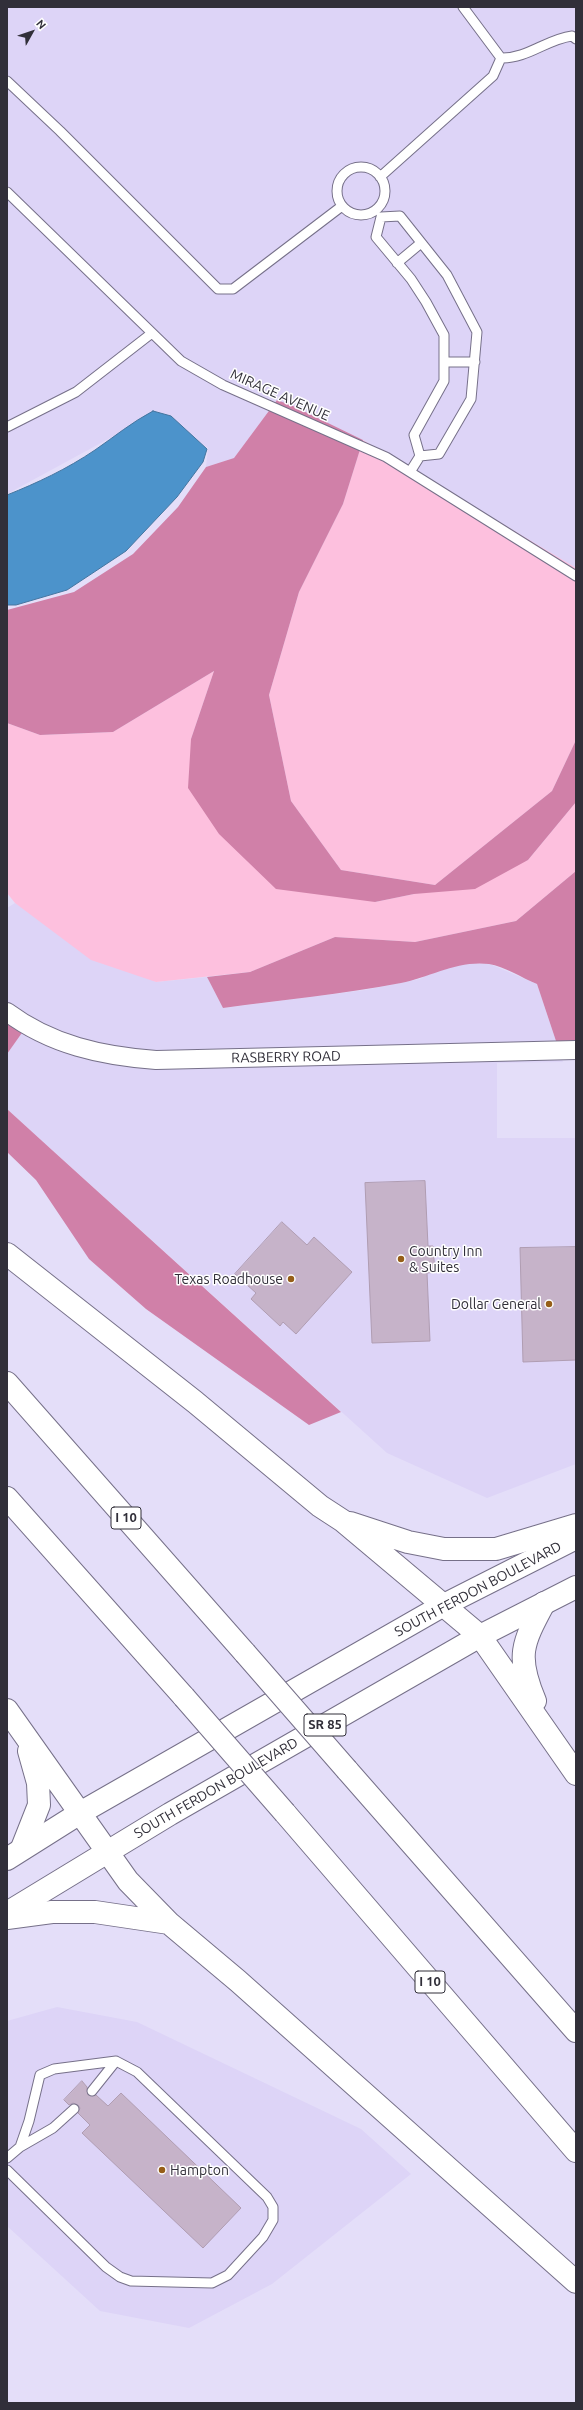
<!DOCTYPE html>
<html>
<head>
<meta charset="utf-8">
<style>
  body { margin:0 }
  #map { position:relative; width:583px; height:2410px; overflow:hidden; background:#e4def9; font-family:Ubuntu,sans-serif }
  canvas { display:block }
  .frame { position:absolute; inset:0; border:8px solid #312f39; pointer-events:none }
  .north { position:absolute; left:12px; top:12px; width:40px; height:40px; -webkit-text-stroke:3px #fff; paint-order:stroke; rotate:50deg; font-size:11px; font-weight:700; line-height:16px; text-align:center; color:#312f39 }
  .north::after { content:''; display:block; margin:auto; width:14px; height:18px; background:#312f39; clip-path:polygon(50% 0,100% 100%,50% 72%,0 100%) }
</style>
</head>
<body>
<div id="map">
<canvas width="583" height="2410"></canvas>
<div class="frame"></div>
<div class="north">N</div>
</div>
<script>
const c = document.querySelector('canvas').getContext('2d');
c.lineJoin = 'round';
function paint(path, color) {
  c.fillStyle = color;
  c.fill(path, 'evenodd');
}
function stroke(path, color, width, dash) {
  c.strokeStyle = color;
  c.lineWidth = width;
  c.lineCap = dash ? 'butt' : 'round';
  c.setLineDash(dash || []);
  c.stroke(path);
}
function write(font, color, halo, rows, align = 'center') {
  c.font = font + ' Ubuntu,sans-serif';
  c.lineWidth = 3;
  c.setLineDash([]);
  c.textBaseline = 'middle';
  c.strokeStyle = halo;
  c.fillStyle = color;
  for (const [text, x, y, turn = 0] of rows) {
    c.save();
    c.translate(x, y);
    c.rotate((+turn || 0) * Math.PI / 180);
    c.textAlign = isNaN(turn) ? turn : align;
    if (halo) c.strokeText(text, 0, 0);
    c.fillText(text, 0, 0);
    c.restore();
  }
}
const built = new Path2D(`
  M7 7H576V568L363 440 293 406 277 400 234 458 206 467 208 448 168 424 145 419 7 494Z
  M15 903 156 982 207 977 223 1008 365 990 420 979 431 973 467 963 490 964 537 984 563 1062 497 1063V1138H576V1464L487 1498 387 1453 7 1109V1054L24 1030 7 1013V908Z
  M57 2007 137 2022 361 2129 411 2174 272 2284 189 2328 100 2311 7 2226V2021Z`);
const green = new Path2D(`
  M363 440 576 568V740L552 791 435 885 341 870 291 801 269 695 299 592 343 504Z
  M214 671 191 739 375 902 414 894 528 860 576 802V871L516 921 415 942 335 937 250 972 156 982 91 960 15 903 7 893V723L40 735 113 732Z`);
const forest = new Path2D(`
  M277 400 293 406 363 440 343 504 299 592 269 695 291 801 341 870 435 885 552 791 576 740V802L528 860 475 889 414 894 375 902 276 889 219 834 188 788 191 739 214 671 113 732 40 735 7 723V610L74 592 133 554 178 507 206 467 234 458Z
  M576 871V1043L557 1044 537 984C522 978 504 966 489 964 458 960 430 977 401 983 342 994 282 1000 223 1008L207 977 250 972 335 937 415 942 516 921Z
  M7 1013 24 1030 7 1054Z
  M7 1109 52 1150 341 1412 309 1425 146 1309 89 1259 36 1180 7 1152Z`);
const water = new Path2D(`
  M153 411 171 416 207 449 203 462 177 497 126 551 67 590 16 605H7V495C37 483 67 469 95 450 114 437 132 422 153 411Z`);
const building = new Path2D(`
  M425 1181 428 1246H433L435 1272 427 1273 430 1341 372 1343 365 1183Z
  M282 1222 307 1245 314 1237 352 1272 296 1334 283 1322 280 1326 251 1299 256 1293 235 1274Z
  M576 1247V1360L523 1362 520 1248Z
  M82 2081 87 2087 88 2095H96L108 2106 121 2093 241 2208 203 2248 82 2133 90 2125 78 2113 80 2108 78 2105 73 2103 69 2105 64 2100Z`);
const service = new Path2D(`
  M463 7 501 58C527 59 547 39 572 36L576 39
  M7 81 60 131 218 289H233L342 206
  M337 191a24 24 0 1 1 48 0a24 24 0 1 1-48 0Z
  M380 177 493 76 501 58
  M7 192 181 361 223 385 386 457 576 576
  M397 263 421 243
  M444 362H475
  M7 427 76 392 152 333
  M410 472 420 456 414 435 444 381V335L426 302 411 279 376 237 381 217 400 216 447 275 477 332 471 399 439 454 420 456
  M92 2091 116 2061
  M20 2147 53 2128 74 2109
  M7 2158 20 2147 29 2121 40 2075 54 2069 116 2061 137 2072 267 2197 273 2207V2220L263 2237 228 2275 212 2283 131 2281 120 2277 106 2267 7 2170`);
const minor = new Path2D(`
  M7 1012C51 1045 102 1056 156 1060L576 1050`);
const primary = new Path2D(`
  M442 1606 576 1538
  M480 1636 576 1587`);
const trunk = new Path2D(`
  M7 1859 80 1813 442 1606
  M7 1913 170 1814 480 1636`);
const motorway = new Path2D(`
  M7 1254 195 1402 320 1506 343 1521 480 1636 576 1774
  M7 1383 245 1653
  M7 1498 184 1697
  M350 1523 408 1542 444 1549H496L576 1525
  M535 1701C516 1656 522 1644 544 1603
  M7 1710 128 1881 169 1923 238 1981 576 2282
  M347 1770 576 2031
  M285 1813 576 2151
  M22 1848 39 1805 38 1783 29 1751
  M7 1918 52 1912H95L169 1923`);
const motorwayBridge = new Path2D(`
  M245 1653 347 1770
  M184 1697 285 1813`);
const markers = [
  [401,1259,4,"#965e18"],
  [291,1279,4,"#965e18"],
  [549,1304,4,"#965e18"],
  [162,2170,4,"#965e18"]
];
const shields = [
  [126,1518,30],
  [325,1725,42],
  [430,1982,30]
];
const shieldNames = [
  ["I 10",126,1518],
  ["SR 85",325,1725],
  ["I 10",430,1982]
];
const streetNames = [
  ["MIRAGE AVENUE",280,395,24],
  ["RASBERRY ROAD",286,1057,-1],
  ["SOUTH FERDON BOULEVARD",478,1589,-28],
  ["SOUTH FERDON BOULEVARD",216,1788,-30]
];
const poiNames = [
  ["Country Inn",409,1251],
  ["& Suites",409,1267],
  ["Texas Roadhouse",283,1279,"right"],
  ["Dollar General",541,1304,"right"],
  ["Hampton",170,2170]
];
paint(built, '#ddd4f7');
paint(green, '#fdc0de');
paint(forest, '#d080a8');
paint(water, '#4c93cb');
stroke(water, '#44759f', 1);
paint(building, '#c6b3c9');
stroke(building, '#b09db2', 1);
stroke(service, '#767089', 11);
stroke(minor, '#767089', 20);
stroke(primary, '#767089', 24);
stroke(trunk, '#767089', 24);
stroke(motorway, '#767089', 24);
stroke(service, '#fff', 9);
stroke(minor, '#fff', 18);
stroke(primary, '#fff', 22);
stroke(trunk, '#fff', 22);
stroke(motorway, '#fff', 22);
stroke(motorwayBridge, '#767089', 24, []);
stroke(motorwayBridge, '#fff', 22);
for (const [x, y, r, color] of markers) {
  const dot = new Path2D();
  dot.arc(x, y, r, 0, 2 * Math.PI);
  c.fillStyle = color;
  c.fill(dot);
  stroke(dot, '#fff', 1.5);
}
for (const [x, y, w] of shields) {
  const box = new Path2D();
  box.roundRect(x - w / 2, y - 11, w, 22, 3);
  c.fillStyle = '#fff';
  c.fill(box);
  stroke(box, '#312f39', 1);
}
write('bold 13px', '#312f39', null, shieldNames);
write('14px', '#312f39', '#fff', streetNames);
write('14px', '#312f39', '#fff', poiNames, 'left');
</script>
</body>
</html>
